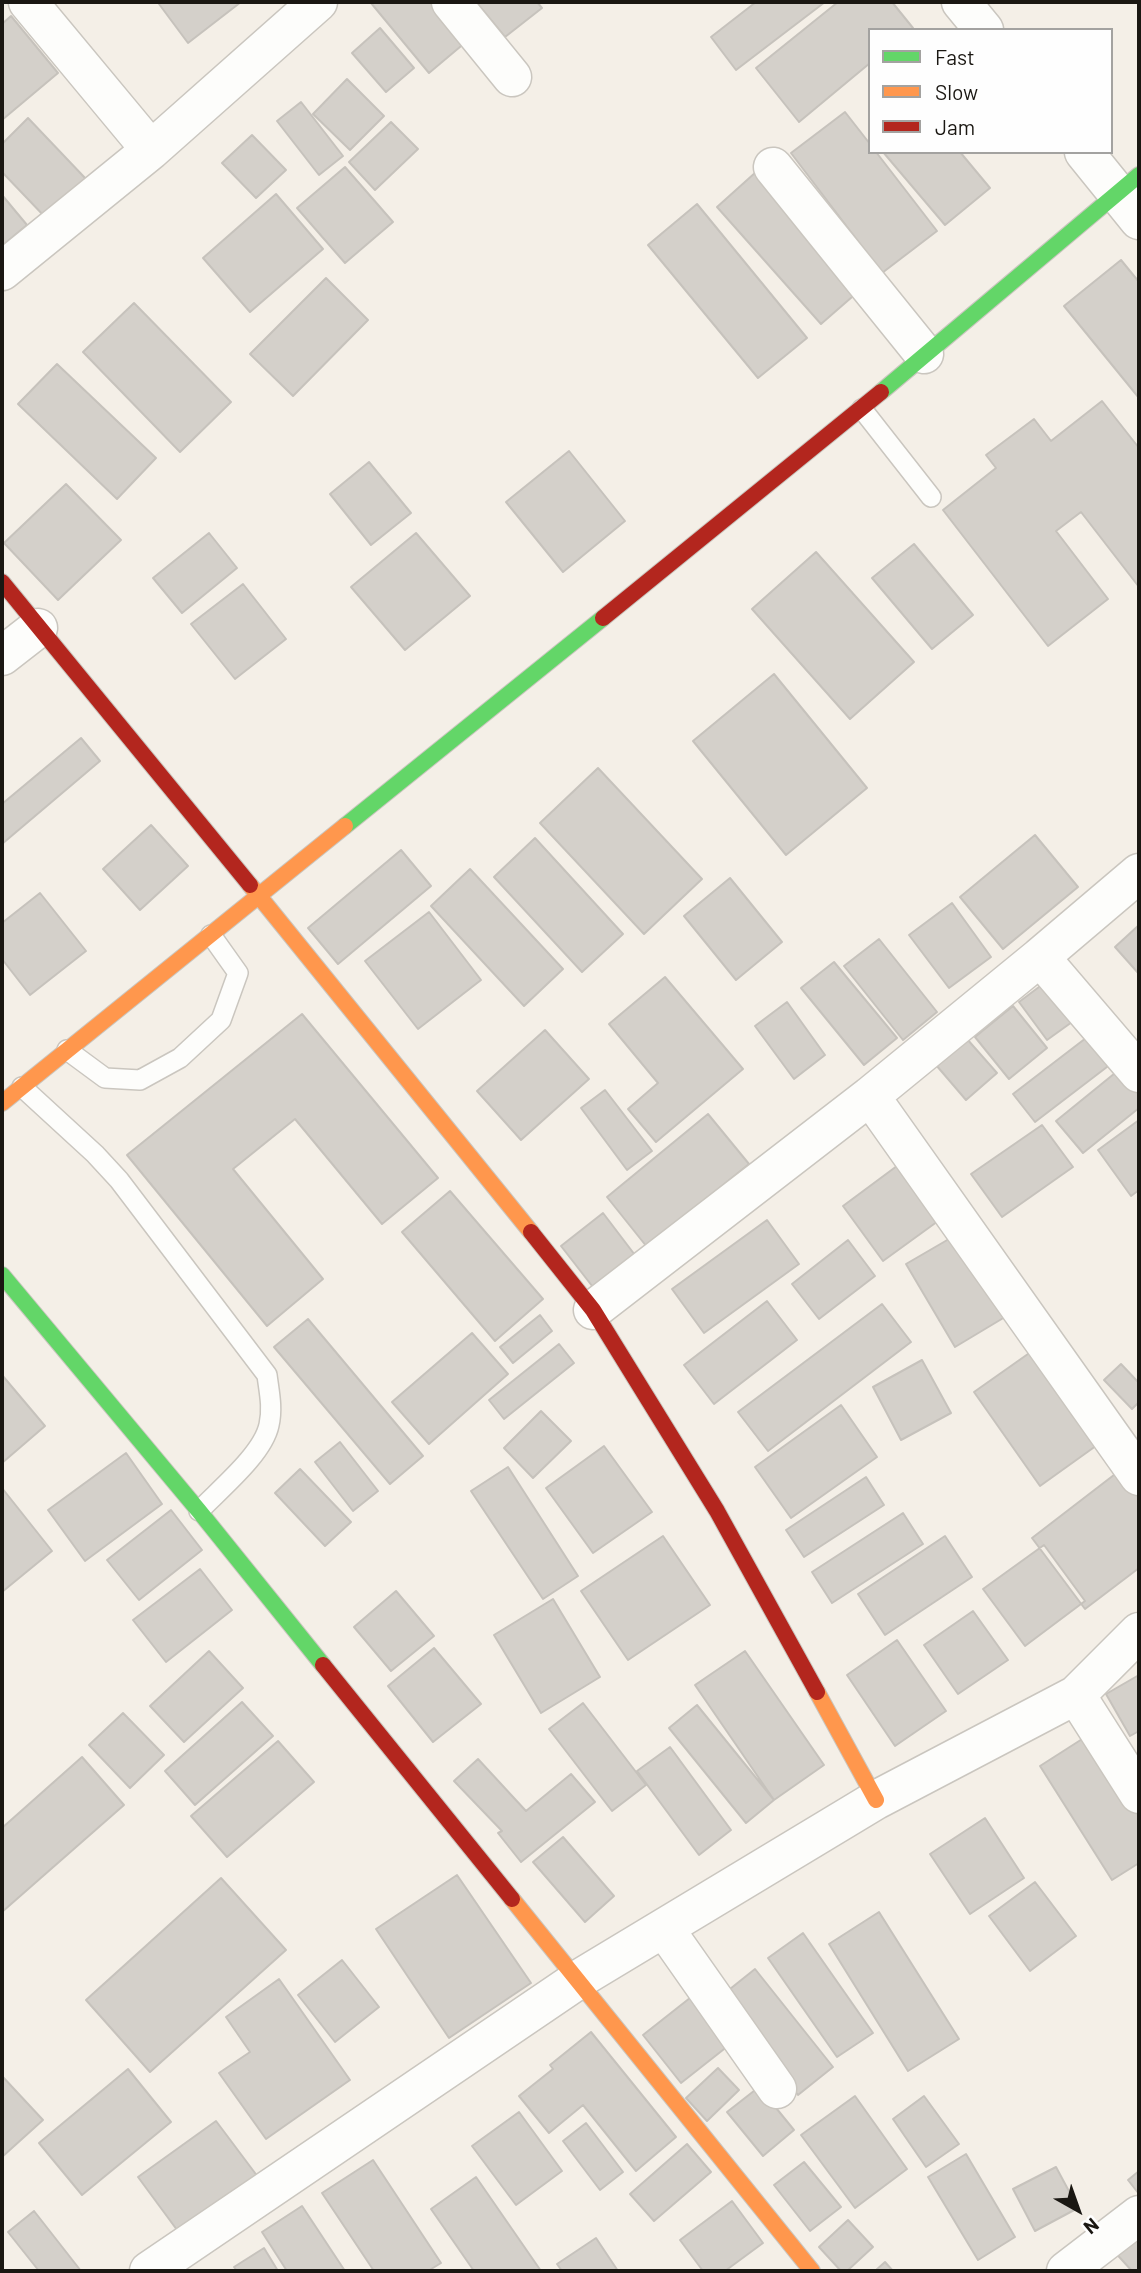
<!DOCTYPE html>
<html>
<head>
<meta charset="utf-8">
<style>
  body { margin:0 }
  #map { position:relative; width:1141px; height:2273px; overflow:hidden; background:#f4efe7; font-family:Barlow,sans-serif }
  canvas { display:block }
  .frame { position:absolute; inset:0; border:4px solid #1a1712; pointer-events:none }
  .legend { position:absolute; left:868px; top:28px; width:245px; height:126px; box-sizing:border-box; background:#fefefe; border:2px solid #a3a2a0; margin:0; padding:9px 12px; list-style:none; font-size:21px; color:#1a1712 }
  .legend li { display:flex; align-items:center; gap:14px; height:35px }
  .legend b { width:35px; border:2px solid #a3a2a0 }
  .north { position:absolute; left:1043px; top:2175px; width:70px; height:70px; -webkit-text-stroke:5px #fefefe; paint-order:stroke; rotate:140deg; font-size:19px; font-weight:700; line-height:28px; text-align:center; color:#1a1712 }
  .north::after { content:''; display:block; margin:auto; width:24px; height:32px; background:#1a1712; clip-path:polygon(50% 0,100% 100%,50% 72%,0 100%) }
</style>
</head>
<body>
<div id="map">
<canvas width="1141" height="2273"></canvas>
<div class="frame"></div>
<ul class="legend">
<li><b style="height:9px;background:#63d668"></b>Fast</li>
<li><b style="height:9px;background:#ff974d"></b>Slow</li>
<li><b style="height:9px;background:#b3261e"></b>Jam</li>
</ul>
<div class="north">N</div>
</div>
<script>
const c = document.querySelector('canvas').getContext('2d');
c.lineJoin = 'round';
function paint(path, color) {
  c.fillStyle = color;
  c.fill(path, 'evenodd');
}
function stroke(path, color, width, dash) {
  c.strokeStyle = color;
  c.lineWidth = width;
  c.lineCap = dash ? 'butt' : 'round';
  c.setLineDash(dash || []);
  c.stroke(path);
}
const building = new Path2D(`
  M162 2H241L188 43 159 4Z
  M444 2 473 36 429 73 371 3Z
  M476 2H537L542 8 505 37Z
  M756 2H825L736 70 711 37Z
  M838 2H892L913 28 910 30H870V63L799 122 756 68Z
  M11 16 58 73 2 120V24Z
  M380 28 414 68 386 92 352 53Z
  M347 79 384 116 350 150 313 114Z
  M301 102 343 156 319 175 277 121Z
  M845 112 870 144V152H876L937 231 882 273 791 153Z
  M28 118 86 179 46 218 2 172V144Z
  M391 122 418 149 375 190 349 162Z
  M252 135 286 170 256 198 222 163Z
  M883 152H960L990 188 945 225Z
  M345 167 393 222 345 263 297 208Z
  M756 172 860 290 821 324 717 207Z
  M276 194 323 249 250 312 203 258Z
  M2 195 27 225 2 246Z
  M697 204 807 338 758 378 648 245Z
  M1121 260 1139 282V398L1064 306Z
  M326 278 368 320 293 396 250 354Z
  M134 303 231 402 180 452 83 352Z
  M57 364 156 458 117 499 18 404Z
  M1102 401 1139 448V587L1081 512 1056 531 1108 599 1048 646 943 510 996 468 986 455 1034 419 1051 441Z
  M569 451 625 521 563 572 506 502Z
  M369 462 411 513 371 545 330 494Z
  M66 484 121 540 58 600 4 543Z
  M209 533 237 568 182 613 153 578Z
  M416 533 470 596 405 650 351 587Z
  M914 544 973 615 932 649 872 578Z
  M816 552 914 662 850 719 752 609Z
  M243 584 286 639 235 679 191 624Z
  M774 674 867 788 786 855 693 741Z
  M81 738 100 761 2 844V804Z
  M598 768 702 879 644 934 540 823Z
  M151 825 188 866 140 910 103 869Z
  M1035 835 1078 887 1003 949 960 897Z
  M535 838 623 934 582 972 494 877Z
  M401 850 431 886 338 964 308 928Z
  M470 869 563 969 524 1006 431 906Z
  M730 878 782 942 736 980 684 916Z
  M40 893 86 951 30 995 2 959V923Z
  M952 903 991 957 949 988 909 935Z
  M429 912 481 980 418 1029 365 961Z
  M1139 925V974L1115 947Z
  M879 939 937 1012 903 1040 844 966Z
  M834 962 897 1038 864 1065 801 988Z
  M665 977 743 1069 656 1142 628 1109 658 1083 609 1024Z
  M1051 978 1079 1017 1047 1040 1019 1002Z
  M787 1002 825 1055 794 1079 755 1026Z
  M1013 1006 1047 1048 1009 1079 975 1037Z
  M302 1014 438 1178 382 1224 295 1119 233 1169 323 1279 267 1326 127 1155Z
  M1099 1028 1120 1057 1035 1122 1013 1094Z
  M545 1030 589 1079 521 1140 477 1091Z
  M967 1039 997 1073 966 1100 936 1065Z
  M1120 1069 1139 1093V1108L1083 1153 1056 1121Z
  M605 1090 652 1151 627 1170 581 1108Z
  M708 1114 749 1164 647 1247 607 1197Z
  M1139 1120V1190L1131 1196 1098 1150Z
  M1042 1125 1073 1167 1002 1217 971 1174Z
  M905 1160 945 1216 883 1261 843 1206Z
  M450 1191 543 1299 495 1341 402 1232Z
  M603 1213 638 1259 596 1291 561 1246Z
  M767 1220 799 1264 704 1333 672 1289Z
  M961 1232 1010 1314 955 1347 906 1264Z
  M848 1240 875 1276 819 1319 792 1284Z
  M767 1301 797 1340 714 1404 684 1365Z
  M882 1304 911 1342 768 1451 738 1412Z
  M540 1315 552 1331 513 1363 500 1347Z
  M308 1319 423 1456 390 1484 274 1347Z
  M472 1333 508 1374 429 1444 392 1402Z
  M559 1344 574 1363 504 1419 489 1400Z
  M1035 1349 1100 1443 1040 1486 974 1392Z
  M922 1360 951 1413 901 1440 873 1387Z
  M1121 1364 1139 1383V1402L1132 1409 1104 1380Z
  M2 1375 45 1426 2 1463Z
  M841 1405 877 1457 791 1518 755 1467Z
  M541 1411 571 1441 533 1478 504 1448Z
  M340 1442 378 1491 353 1511 315 1462Z
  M604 1446 652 1512 593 1553 546 1488Z
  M126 1453 162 1504 85 1561 48 1510Z
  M508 1467 578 1576 543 1599 471 1491Z
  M1123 1468 1139 1489V1568L1085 1609 1032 1538Z
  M300 1469 351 1522 325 1546 275 1493Z
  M866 1477 884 1505 804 1557 786 1530Z
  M2 1488 52 1551 2 1592Z
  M171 1510 202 1550 139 1600 107 1560Z
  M903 1513 923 1544 832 1603 812 1572Z
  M663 1536 710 1605 628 1660 581 1591Z
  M945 1536 972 1577 885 1635 858 1594Z
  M1044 1545 1085 1601 1025 1646 983 1589Z
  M200 1569 232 1610 166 1662 133 1620Z
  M396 1591 434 1636 391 1671 354 1627Z
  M553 1599 600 1677 541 1713 494 1635Z
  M973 1611 1008 1660 958 1694 924 1645Z
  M897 1640 946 1711 895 1746 847 1675Z
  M434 1648 481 1704 433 1742 388 1686Z
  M209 1651 243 1688 184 1742 150 1706Z
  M745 1651 824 1765 774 1800 695 1685Z
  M1139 1675V1731L1130 1736 1106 1694Z
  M242 1702 273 1736 195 1805 165 1771Z
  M583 1703 646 1785 612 1811 549 1729Z
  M697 1705 774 1800 746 1823 669 1728Z
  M123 1713 164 1755 130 1788 89 1745Z
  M1090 1734 1139 1811V1863L1112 1880 1040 1766Z
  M278 1741 314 1782 227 1857 191 1816Z
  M670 1747 731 1830 699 1855 637 1771Z
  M82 1757 124 1805 2 1912V1828Z
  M478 1759 526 1811 571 1774 595 1802 521 1862 498 1833 502 1831 454 1781Z
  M985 1818 1024 1878 970 1914 930 1854Z
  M563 1837 614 1896 585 1922 533 1862Z
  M457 1875 531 1983 449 2038 376 1929Z
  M221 1878 286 1950 150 2072 86 2000Z
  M1035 1882 1076 1936 1030 1971 989 1916Z
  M879 1912 959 2039 908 2071 829 1944Z
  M803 1933 873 2033 837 2057 768 1958Z
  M342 1960 379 2007 335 2042 298 1995Z
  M755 1969 833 2067 798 2095 720 1997Z
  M279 1979 350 2080 266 2139 219 2073 250 2052 226 2017Z
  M695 1994 733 2042 681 2083 643 2035Z
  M591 2032 676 2137 636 2171 583 2105 549 2133 519 2096 553 2069 550 2065Z
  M718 2068 739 2090 707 2121 686 2098Z
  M128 2069 171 2122 82 2195 39 2143Z
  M2 2076 43 2120 2 2157Z
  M759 2087 794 2130 763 2156 727 2112Z
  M855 2096 907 2169 855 2208 801 2135Z
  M924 2096 959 2144 926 2167 893 2119Z
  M519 2112 562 2171 516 2205 472 2146Z
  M216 2121 258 2177 180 2234 138 2177Z
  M586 2123 623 2172 600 2190 563 2141Z
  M687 2144 711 2172 654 2221 630 2194Z
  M966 2154 1015 2237 978 2260 928 2177Z
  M373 2160 441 2263 428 2271H374L322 2193Z
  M804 2162 841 2207 810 2231 774 2185Z
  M1056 2167 1078 2208 1035 2231 1013 2189Z
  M1139 2171V2194L1128 2180Z
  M476 2177 541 2271H474L431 2209Z
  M732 2201 763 2243 725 2271H703L680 2240Z
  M302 2206 345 2271H287L262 2232Z
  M34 2211 81 2271H39L8 2232Z
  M848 2220 873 2247 847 2271H841L819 2247Z
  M1139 2226V2271H1132L1112 2249Z
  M596 2238 618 2271H562L557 2264Z
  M264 2248 278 2271H237L234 2267Z
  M885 2262 893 2271H875Z`);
const lane = new Path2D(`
  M862 409 931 497
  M67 1050 105 1078 140 1080 180 1058 221 1020 238 973 211 935
  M22 1087 95 1154 119 1180 267 1375C269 1391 273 1408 269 1425 263 1454 220 1489 199 1511`);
const street = new Path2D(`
  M28 2 151 150
  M451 2 512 77
  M961 2 984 30
  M1084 152 1139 220
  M773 167 924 354
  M2 271 151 150 318 2
  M2 656 38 628
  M1040 957 1139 873
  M870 1096 1040 957 1139 1073
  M593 1310 870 1096 1139 1476
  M1076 1695 1139 1794
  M664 1928 777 2089
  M149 2271 579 1979 876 1800 1076 1695 1139 1632
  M1066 2271 1139 2215`);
const fast = new Path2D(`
  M881 392 1139 175
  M345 826 603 618
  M2 1275 199 1511 323 1665`);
const slow = new Path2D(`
  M250 885 531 1232
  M2 1103 345 826
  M817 1692 876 1800
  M512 1899 812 2271`);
const jam = new Path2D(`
  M2 582 250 885
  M603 618 881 392
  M531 1232 593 1310 717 1511 817 1692
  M323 1665 512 1899`);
paint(building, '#d4d0ca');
stroke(building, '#c6c2bc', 2);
stroke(lane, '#cac6bf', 22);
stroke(street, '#cac6bf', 41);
stroke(fast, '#cac6bf', 18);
stroke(slow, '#cac6bf', 18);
stroke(jam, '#cac6bf', 18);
stroke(lane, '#fdfdfb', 19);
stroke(street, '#fdfdfb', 38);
stroke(fast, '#63d668', 16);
stroke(slow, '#ff974d', 16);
stroke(jam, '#b3261e', 16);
</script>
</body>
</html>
